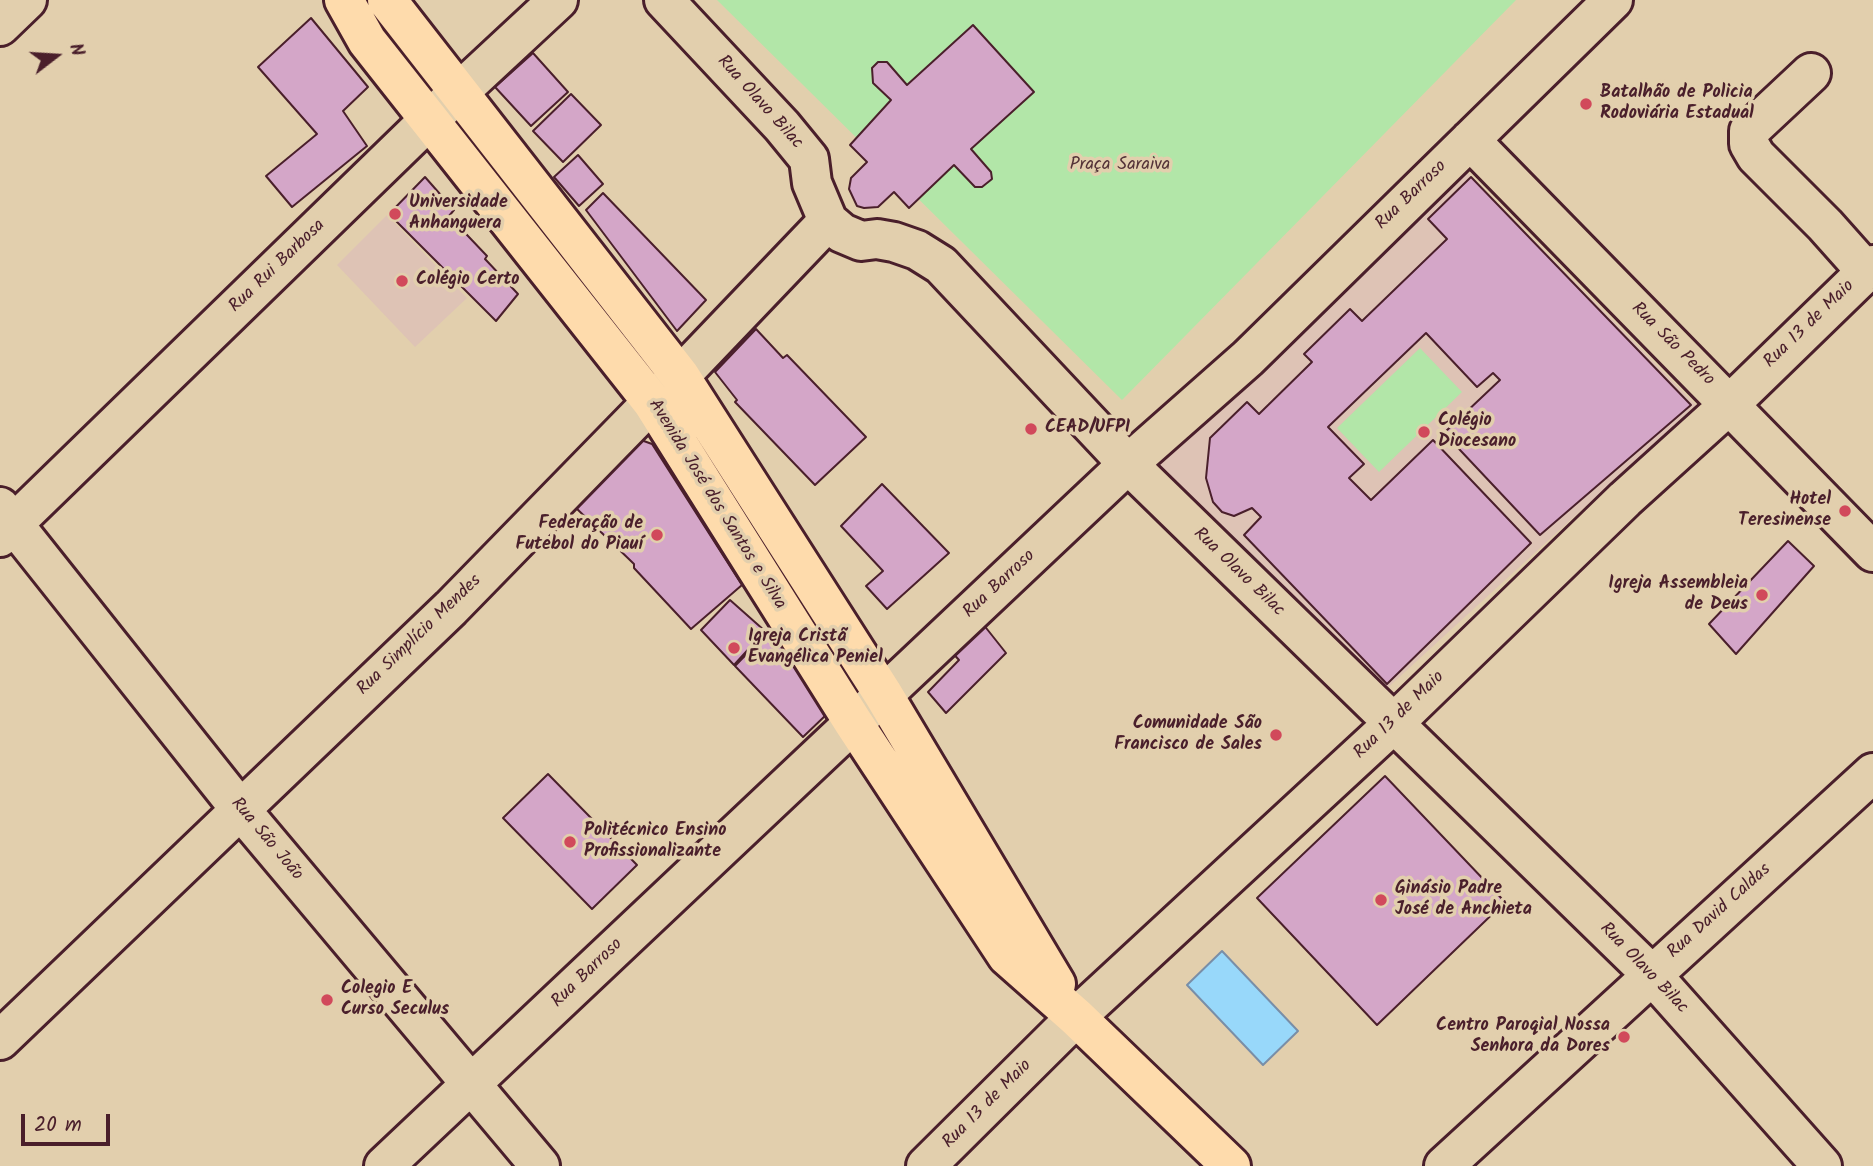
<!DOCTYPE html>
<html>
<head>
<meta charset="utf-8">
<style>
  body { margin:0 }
  #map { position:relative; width:1873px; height:1166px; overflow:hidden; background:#e2cfad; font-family:Kalam,sans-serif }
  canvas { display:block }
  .north { position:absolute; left:21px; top:21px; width:70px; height:70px; -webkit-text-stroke:5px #e2cfad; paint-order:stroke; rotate:73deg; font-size:19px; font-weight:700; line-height:28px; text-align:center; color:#4a1f2b }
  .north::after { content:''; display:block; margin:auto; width:24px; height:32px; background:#4a1f2b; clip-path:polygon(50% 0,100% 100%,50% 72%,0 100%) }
  .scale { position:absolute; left:21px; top:1114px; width:89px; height:32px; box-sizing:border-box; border:4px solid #4a1f2b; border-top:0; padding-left:9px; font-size:21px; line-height:24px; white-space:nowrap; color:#4a1f2b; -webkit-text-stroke:5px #e2cfad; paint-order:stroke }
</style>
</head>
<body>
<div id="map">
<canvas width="1873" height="1166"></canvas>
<div class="north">N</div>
<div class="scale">20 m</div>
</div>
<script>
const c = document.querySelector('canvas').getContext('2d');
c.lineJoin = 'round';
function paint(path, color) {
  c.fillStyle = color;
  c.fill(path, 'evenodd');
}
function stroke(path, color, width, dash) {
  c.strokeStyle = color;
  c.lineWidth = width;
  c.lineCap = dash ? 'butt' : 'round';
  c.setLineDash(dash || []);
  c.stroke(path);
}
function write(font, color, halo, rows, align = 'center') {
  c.font = font + ' Kalam,sans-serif';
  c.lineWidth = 7;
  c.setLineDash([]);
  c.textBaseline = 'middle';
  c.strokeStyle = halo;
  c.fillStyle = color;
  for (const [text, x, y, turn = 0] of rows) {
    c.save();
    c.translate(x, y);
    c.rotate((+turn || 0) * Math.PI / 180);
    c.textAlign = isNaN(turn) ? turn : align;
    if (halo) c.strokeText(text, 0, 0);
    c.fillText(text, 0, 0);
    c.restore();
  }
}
const built = new Path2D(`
  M1462 167 1696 405 1382 693 1154 460Z
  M387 215 467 298 415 347 337 265Z`);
const green = new Path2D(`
  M717 0H1516L1122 400Z
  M1420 348 1462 392 1379 472 1337 428Z`);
const water = new Path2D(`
  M1222 951 1298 1031 1263 1065 1187 985Z`);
const building = new Path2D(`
  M311 18 368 87 343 111 367 146 292 207 266 176 317 134 258 67Z
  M973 25 1034 92 971 149 991 172 992 179 982 187H975L954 165 909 208 894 192 878 207 864 208 857 206 849 189 851 178 867 162 850 145 891 100 873 83 872 68 878 62H887L907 85Z
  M533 53 568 92 531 126 495 87Z
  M571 94 601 125 563 162 533 131Z
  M578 155 603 184 579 206 554 177Z
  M425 177 454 210 449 216 487 256 485 259 518 294 496 321 389 214Z
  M1471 177 1691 405 1540 535 1444 433 1500 380 1493 373 1477 387 1426 333 1328 427 1364 464 1349 478 1371 500 1433 440 1531 543 1387 684 1244 535 1261 517 1252 508 1234 516 1222 512 1213 502 1206 478 1210 438 1247 402 1259 414 1312 362 1304 354 1350 309 1362 321 1447 239 1428 219Z
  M603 193 706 300 677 331 586 210Z
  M756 329 783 358 787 355 866 437 815 485 735 402 737 400 715 372Z
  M641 440 652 444 742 585 691 629 634 568V564L575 507Z
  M882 484 949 553 887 609 866 586 883 571 841 526Z
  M1788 541 1814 566 1736 654 1709 624Z
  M730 600 765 631 734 665 701 630Z
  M979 619 1006 653 946 713 928 692 959 660 949 649Z
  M770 630 827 714 803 737 735 666Z
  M548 774 637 865 592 909 503 818Z
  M1385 776 1505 902 1377 1025 1257 898Z`);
const minor = new Path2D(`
  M664 0 782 126 809 159 812 183 828 221 842 233 861 241 877 239 894 242 917 250 941 265 1128 464 1652 975 1822 1166
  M0 26 27 0
  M1811 73 1749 131V144L1756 156 1825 225 1866 271
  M1470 140 1873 552
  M0 507 240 809 540 1166
  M0 537 430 119 558 0
  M0 1040 451 608 652 402 680 376 828 221
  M384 1166 1128 464 1248 358 1613 0
  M926 1166 1076 1017 1393 724 1625 499 1730 404 1873 265
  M1444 1166 1873 773`);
const major = new Path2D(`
  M344 0 367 41 652 402 853 722 1007 956 1076 1017 1231 1166
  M387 0 680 376 883 694 1056 984`);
const markers = [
  [1586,104,7,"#d1495b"],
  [395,214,7,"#d1495b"],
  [402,281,7,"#d1495b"],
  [1031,429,7,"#d1495b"],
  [1424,432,7,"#d1495b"],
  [1845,511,7,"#d1495b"],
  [657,535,7,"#d1495b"],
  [1762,595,7,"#d1495b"],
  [734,648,7,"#d1495b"],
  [1276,735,7,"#d1495b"],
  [570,842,7,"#d1495b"],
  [1381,900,7,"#d1495b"],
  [327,1000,7,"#d1495b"],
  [1624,1037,7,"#d1495b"]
];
const poiNames = [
  ["Batalhão de Policia",1600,94],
  ["Rodoviária Estadual",1600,115],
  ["Universidade",409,204],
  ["Anhanguera",409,225],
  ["Colégio Certo",416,281],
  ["Colégio",1438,422],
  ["Diocesano",1438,443],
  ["CEAD/UFPI",1045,429],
  ["Hotel",1831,501,"right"],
  ["Teresinense",1831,522,"right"],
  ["Federação de",643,525,"right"],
  ["Futebol do Piauí",643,546,"right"],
  ["Igreja Assembleia",1748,585,"right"],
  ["de Deus",1748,606,"right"],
  ["Igreja Cristã",748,638],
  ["Evangélica Peniel",748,659],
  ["Comunidade São",1262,725,"right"],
  ["Francisco de Sales",1262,746,"right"],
  ["Politécnico Ensino",584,832],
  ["Profissionalizante",584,853],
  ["Ginásio Padre",1395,890],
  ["José de Anchieta",1395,911],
  ["Colegio E",341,990],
  ["Curso Seculus",341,1011],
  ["Centro Paroqial Nossa",1610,1027,"right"],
  ["Senhora da Dores",1610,1048,"right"]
];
const streetNames = [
  ["Rua Olavo Bilac",759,103,48],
  ["Rua Barroso",1412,196,-44],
  ["Rua Rui Barbosa",278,267,-44],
  ["Rua 13 de Maio",1810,325,-44],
  ["Rua São Pedro",1672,345,45],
  ["Avenida José dos Santos e Silva",716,505,58],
  ["Rua Olavo Bilac",1238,573,44],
  ["Rua Barroso",1000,585,-43],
  ["Rua Simplício Mendes",420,636,-44],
  ["Rua 13 de Maio",1400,716,-44],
  ["Rua São João",266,840,50],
  ["Rua David Caldas",1720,912,-42],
  ["Rua Olavo Bilac",1643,969,46],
  ["Rua Barroso",588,974,-44],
  ["Rua 13 de Maio",988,1105,-45]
];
const parkNames = [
  ["Praça Saraiva",1120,166]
];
paint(built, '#dec3b5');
paint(green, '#b2e6a8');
paint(water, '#98d8fa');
stroke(water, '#798ea7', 2);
paint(building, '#d4a6c8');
stroke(building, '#4a1f2b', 2);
stroke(minor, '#4a1f2b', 44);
stroke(major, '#4a1f2b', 44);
stroke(minor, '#e2cfad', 38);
stroke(major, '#fedbac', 38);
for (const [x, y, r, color] of markers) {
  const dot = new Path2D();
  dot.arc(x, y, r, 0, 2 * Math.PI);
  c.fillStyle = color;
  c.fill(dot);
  stroke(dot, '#e2cfad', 2.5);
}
write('bold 18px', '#4a1f2b', '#e2cfad', poiNames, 'left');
write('18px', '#4a1f2b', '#e2cfad', streetNames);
write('18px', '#543338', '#e2cfad', parkNames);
</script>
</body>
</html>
